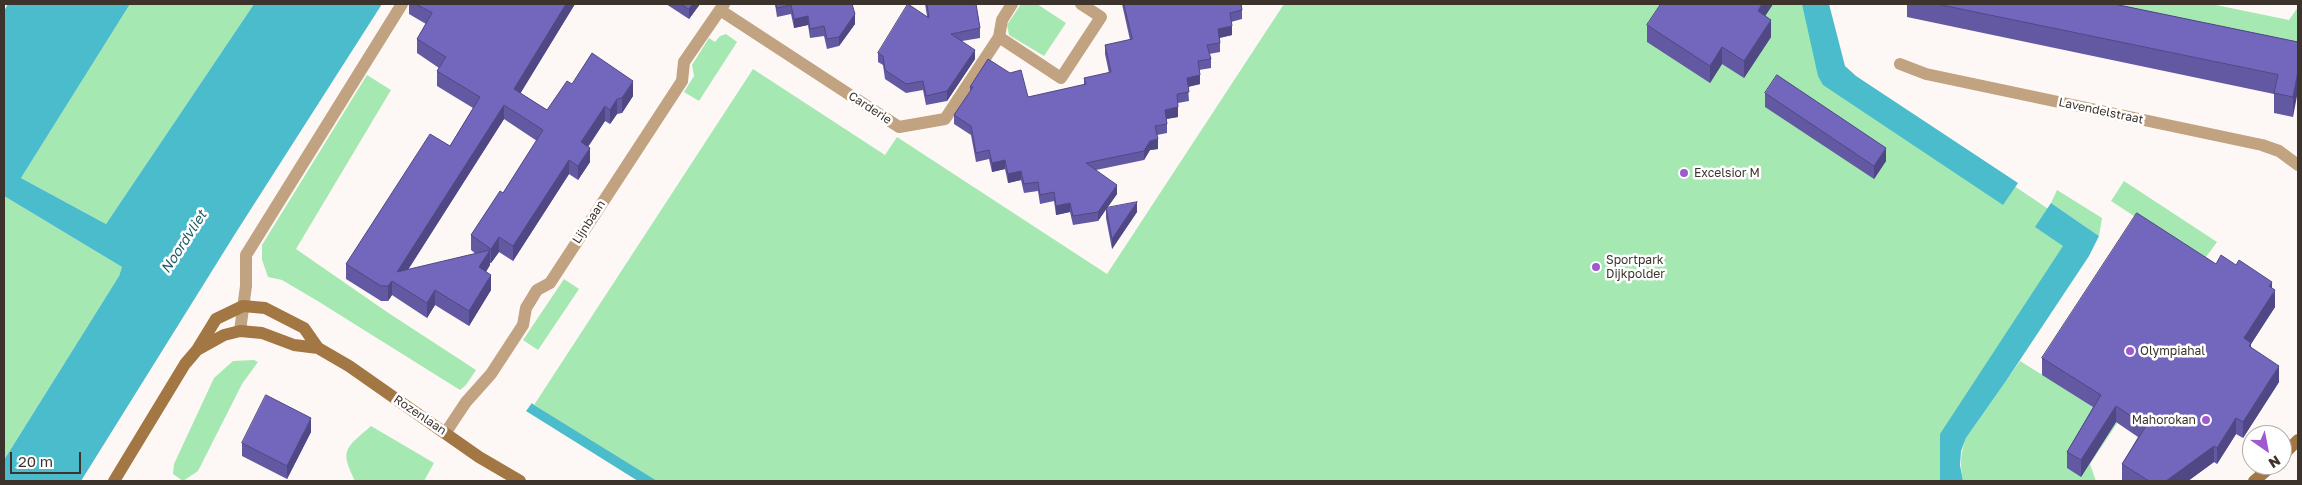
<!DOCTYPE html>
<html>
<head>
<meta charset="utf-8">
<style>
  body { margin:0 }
  #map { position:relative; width:2302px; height:485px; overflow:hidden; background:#fdf8f5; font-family:"Golos Text",sans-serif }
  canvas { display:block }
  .frame { position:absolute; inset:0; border:5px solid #3d332d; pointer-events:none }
  .north { position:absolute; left:2242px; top:425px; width:50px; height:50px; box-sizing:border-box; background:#fff; border:1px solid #b1adab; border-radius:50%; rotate:147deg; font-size:14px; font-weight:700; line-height:20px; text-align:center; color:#3d332d }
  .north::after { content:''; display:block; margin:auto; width:18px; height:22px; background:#9f5acf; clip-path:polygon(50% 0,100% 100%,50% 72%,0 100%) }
  .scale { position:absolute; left:10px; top:452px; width:71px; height:22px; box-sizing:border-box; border:2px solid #3d332d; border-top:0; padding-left:6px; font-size:15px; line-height:18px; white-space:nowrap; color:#3d332d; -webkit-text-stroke:4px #fff; paint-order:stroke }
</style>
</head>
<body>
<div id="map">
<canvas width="2302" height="485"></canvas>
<div class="frame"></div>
<div class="north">N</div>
<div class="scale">20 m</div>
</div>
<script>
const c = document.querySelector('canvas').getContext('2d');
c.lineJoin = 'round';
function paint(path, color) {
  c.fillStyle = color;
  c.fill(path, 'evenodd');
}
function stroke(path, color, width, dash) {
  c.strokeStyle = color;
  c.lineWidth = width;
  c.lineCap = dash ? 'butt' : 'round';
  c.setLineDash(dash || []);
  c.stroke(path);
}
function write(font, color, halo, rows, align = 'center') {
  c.font = font + ' "Golos Text",sans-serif';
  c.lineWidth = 5;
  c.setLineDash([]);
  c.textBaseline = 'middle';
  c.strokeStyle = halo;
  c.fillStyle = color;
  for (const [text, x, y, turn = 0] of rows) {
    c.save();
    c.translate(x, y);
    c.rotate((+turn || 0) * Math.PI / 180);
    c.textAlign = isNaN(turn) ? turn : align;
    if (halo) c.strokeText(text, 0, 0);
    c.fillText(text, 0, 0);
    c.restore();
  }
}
const green = new Path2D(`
  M130 4H254L106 224 21 178Z
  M1021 4H1037L1066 23 1044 56 1009 35 1007 25Z
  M1284 4H1820L1836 66 2087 235 1948 440V481H647L534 405 753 69 885 155 897 137 1107 274Z
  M2040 4H2211L2289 20 2298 7V61Z
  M726 34 737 42 699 101 684 92 694 76 692 65 709 38 715 42 720 36Z
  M367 75 391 90 296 249 387 312 476 370 466 385 460 390 316 300 282 280 268 277 262 260V245Z
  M2124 181 2217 242 2203 261 2111 201Z
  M2057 190 2102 218 2099 236 2051 203Z
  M4 196 122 267 119 276 4 460Z
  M564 279 579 289 538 350 523 340Z
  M254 360 258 362 242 384 198 471 183 481 173 474 174 464 214 378 233 361Z
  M2020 361 2118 422 2090 464 2096 481H1963C1960 465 1960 454 1966 438Z
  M371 426 434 463 424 481H355C339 449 346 448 371 426Z`);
const water = new Path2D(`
  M8 4H130L21 178 106 224 254 4H382L235 234 81 481H4V460L119 276 122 267 4 196V11Z
  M1802 4H1829L1845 66 1856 76 2018 183 2003 205 1823 85 1818 76Z
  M2051 203 2099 236 2089 256 2006 381 1966 438 1961 451 1960 465 1963 481H1940V434L2063 246 2035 227Z
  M532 403 534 405 657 481H638L526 411Z`);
const street = new Path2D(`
  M720 10 899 127 945 119 999 37 1002 20 1012 4
  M999 37 1061 78 1101 17 1081 4
  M1900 64 1926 74 2262 145 2279 151 2298 165
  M240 331 246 286V255L402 4
  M446 432 466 402 491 374 523 325 526 308 537 290 550 283 682 81 684 62 724 4`);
const secondary = new Path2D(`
  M197 350 224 335 240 331 262 333 294 345 318 348
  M2282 456 2298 440
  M114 481 185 364 197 350 216 319 243 306 265 308 304 328 318 348 349 366 479 457 520 481
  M2254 481 2273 465`);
const wall = new Path2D(`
  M409 4H575L520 93 547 110 572 84 633 96 622 113 617 114 610 124 605 121 588 147 590 162 578 180 569 174 513 261 499 252 491 263H490V265L486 272 491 290 469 326 435 305 427 318 392 295 388 301H381L346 279V264L450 146 473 108 437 86V71L439 68 417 53V39L426 24 409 14ZM504 119 537 141 503 193 471 235V250L476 254 408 270Z
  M666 4H700L689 19Z
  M775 4H852L855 24 839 46 827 49 824 36 810 38 808 25 794 28 791 14 777 17Z
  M925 4H976L980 28V38L962 41 975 59 947 101 926 105 923 90 906 93 885 79 883 65 878 62V53L927 16Z
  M1122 4H1249L1242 5V19L1231 22 1232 35 1220 38V52L1209 54 1211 59V68L1199 70 1200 84 1188 87 1189 101 1178 103V117L1167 119V133L1157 135 1158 149 1150 150 1144 160 1096 170 1117 194 1107 208 1137 212 1112 249 1106 218V209L1098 221 1073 225 1070 212 1056 215 1054 201 1040 204 1038 191 1024 193 1021 180 1008 183 1005 169 992 172 989 159 976 162 971 135 954 124V115L970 92V87L988 59 1028 97 1084 85V78L1109 73 1105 54V45L1130 40Z
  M1773 4 1765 16 1771 37 1744 78 1722 64 1710 83 1647 42V25Z
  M1907 4H2114L2298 42 2293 117 2274 113V94L1907 17Z
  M1765 93 1886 161 1874 179 1765 107Z
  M2272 288 2275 307 2251 344V347L2279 382 2243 438 2236 434 2217 464 2214 462 2188 481H2123L2122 480V464L2138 437 2116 422 2081 477 2067 468V452L2093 407 2042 375V358Z
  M311 432 287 479 242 456V443Z`);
const shadedWall = new Path2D(`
  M566 4H575L514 104V89Z
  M693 4H700L689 19V9Z
  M1762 4H1773L1758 27V11Z
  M855 14V24L839 46V37Z
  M808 16V25L794 28V19Z
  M1771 20V37L1744 78V61Z
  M1232 26V35L1218 38V29Z
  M1722 47V64L1710 83V66Z
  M975 50V59L947 101V91Z
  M2298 71V91L2293 117V97Z
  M1200 75V84L1187 87V78Z
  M633 81V96L622 113V98Z
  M617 99V114L610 124V110Z
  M504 105V119L398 285 397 272Z
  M605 106V121L581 157V142Z
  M1178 107V117L1165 119V110Z
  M1158 139V149L1150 150 1144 160V151L1150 141Z
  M590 148V162L578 180V166Z
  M1886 148V161L1874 179V166Z
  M569 160V174L513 261V246Z
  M1005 160V169L992 172V163Z
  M1021 171V180L1008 183V174Z
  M1117 185V194L1098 221V212Z
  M1137 202V212L1112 249V239Z
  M1070 203V212L1056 215V206Z
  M499 237V252L491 263V249Z
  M490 250V265L479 282V267Z
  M491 275V290L469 326V311Z
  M392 281V295L388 301V286Z
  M2272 282V296L2275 290V307L2251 344V360L2244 338 2269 286Z
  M435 290V305L427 318V303Z
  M2279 366V382L2243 438V422Z
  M2116 406V422L2081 477V460Z
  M311 418V432L287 479V466Z
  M2236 418V434L2217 464V448Z
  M2214 446V462L2188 481H2166Z`);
const building = new Path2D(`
  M416 4H566L514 89 547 110 567 81 572 84 592 53 633 81 622 98 617 99 610 110 605 106 581 142 590 148 578 166 569 160 513 246 499 237 491 249 471 235 500 191 503 193 543 130 504 105 397 272 490 250 479 267 491 275 469 311 435 290 427 303 392 281 388 286H381L346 264 430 134 450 146 480 97 437 71 446 57 417 39 432 13Z
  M681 4H693L689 9Z
  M776 4H852L855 14 839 37 827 39 824 26 810 29 808 16 794 19 791 5 777 8Z
  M908 4 929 18 927 4H976L980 28 951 34 975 50 947 91 926 96 923 81 906 84 885 70 883 56 878 53Z
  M1124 4H1241L1242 10 1230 13 1232 26 1218 29 1220 43 1207 45 1211 59 1198 61 1200 75 1187 78 1189 92 1177 94 1178 107 1165 110 1167 124 1155 126 1158 139 1150 141 1144 151 1086 163 1117 185 1098 212 1073 216 1070 203 1056 206 1054 192 1040 195 1038 182 1024 184 1021 171 1008 174 1005 160 992 163 989 150 976 153 971 126 954 115 973 87H970L988 59 1010 73 1021 70 1028 97 1086 84 1084 78 1111 72 1105 45 1132 39Z
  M1661 4H1762L1758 11 1771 20 1744 61 1722 47 1710 66 1647 25Z
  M1937 4H2114L2298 42V71L2293 97 2274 93 2278 75Z
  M1777 75 1886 148 1874 166 1765 93Z
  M1137 202 1112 239 1106 208Z
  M2137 213 2216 264 2221 255 2236 265 2239 260 2272 282 2269 286 2275 290 2244 338 2251 343 2249 346 2279 366 2243 422 2236 418 2217 448 2214 446 2166 481H2149L2122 464 2146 426 2116 406 2081 460 2067 452 2101 395 2042 358Z
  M266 395 311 418 287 466 242 443Z`);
const markers = [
  [1684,173,5,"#9f5acf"],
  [1596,267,5,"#9f5acf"],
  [2130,351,5,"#9f5acf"],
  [2206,420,5,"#9f5acf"]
];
const streetNames = [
  ["Carderie",870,108,33],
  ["Lavendelstraat",2101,111,12],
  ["Lijnbaan",589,222,-57],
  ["Rozenlaan",420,415,34]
];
const poiNames = [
  ["Excelsior M",1694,173],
  ["Sportpark",1606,260],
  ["Dijkpolder",1606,274],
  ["Olympiahal",2140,351],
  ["Mahorokan",2196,420,"right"]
];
const waterNames = [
  ["Noordvliet",184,242,-57]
];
paint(green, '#a6e8b2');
paint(water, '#4abccb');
stroke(street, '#c1a281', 12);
stroke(secondary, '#a37744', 12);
paint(wall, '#6259a2');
paint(shadedWall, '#504884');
paint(building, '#7267bc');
stroke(building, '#504884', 1);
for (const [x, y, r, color] of markers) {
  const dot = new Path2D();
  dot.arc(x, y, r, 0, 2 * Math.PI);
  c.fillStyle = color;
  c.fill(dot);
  stroke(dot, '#fff', 2);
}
write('12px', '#3d332d', '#fff', streetNames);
write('12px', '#3d332d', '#fff', poiNames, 'left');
write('italic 14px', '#1f5d66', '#fff', waterNames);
</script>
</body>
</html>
